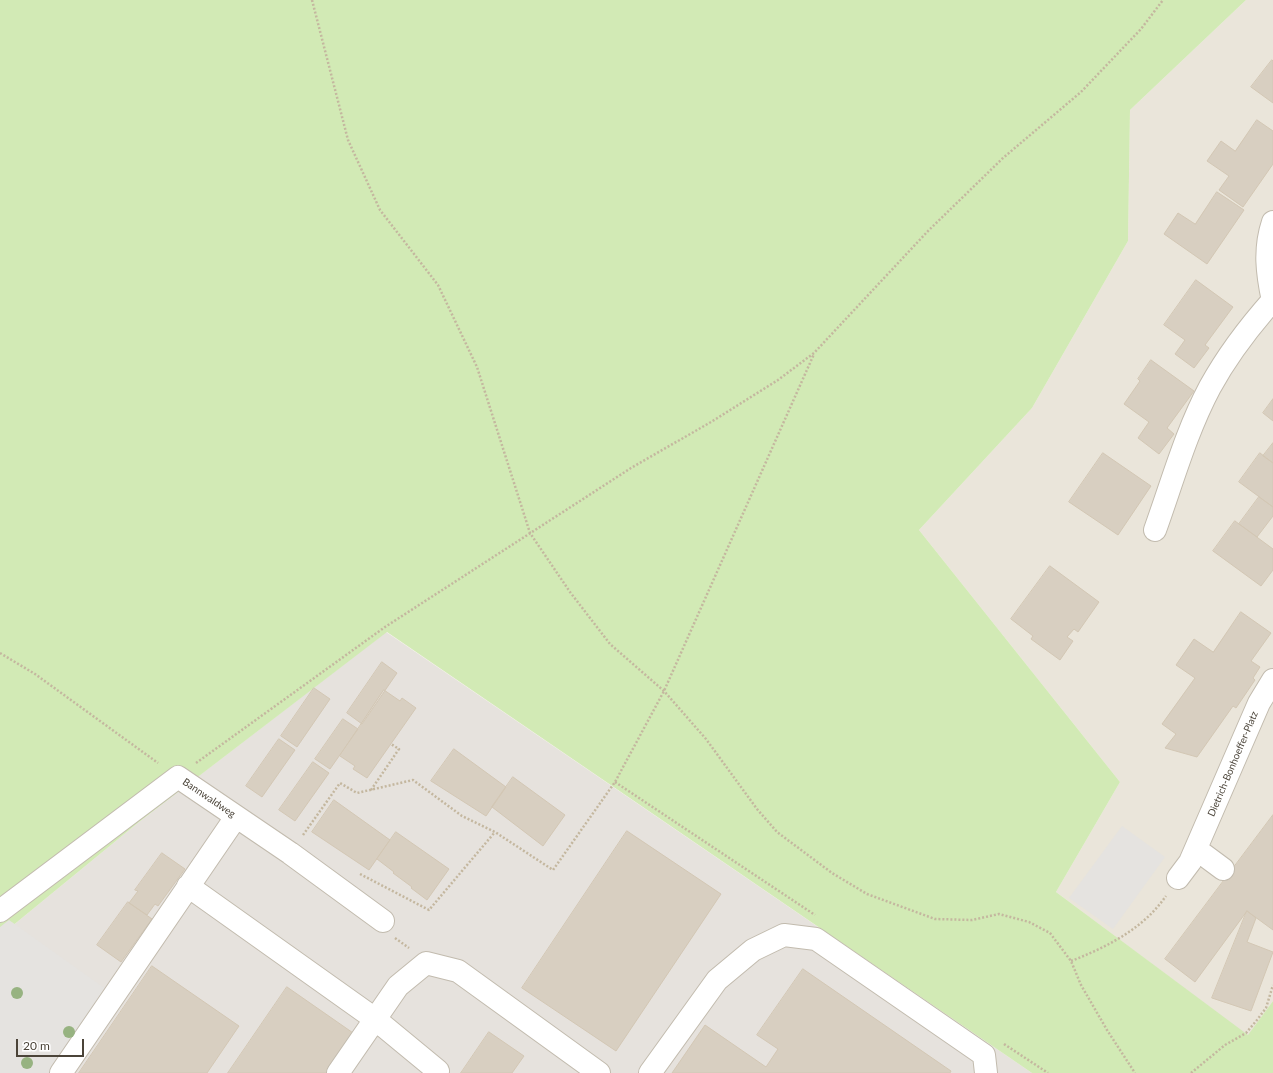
<!DOCTYPE html>
<html>
<head>
<meta charset="utf-8">
<style>
  body { margin:0 }
  #map { position:relative; width:1273px; height:1073px; overflow:hidden; background:#f6f3ec; font-family:Lato,sans-serif }
  canvas { display:block }
  .scale { position:absolute; left:16px; top:1039px; width:68px; height:18px; box-sizing:border-box; border:2px solid #4b4439; border-top:0; padding-left:5px; font-size:12px; line-height:14px; white-space:nowrap; color:#4b4439; -webkit-text-stroke:3px #fff; paint-order:stroke }
</style>
</head>
<body>
<div id="map">
<canvas width="1273" height="1073"></canvas>
<div class="scale">20 m</div>
</div>
<script>
const c = document.querySelector('canvas').getContext('2d');
c.lineJoin = 'round';
function paint(path, color) {
  c.fillStyle = color;
  c.fill(path, 'evenodd');
}
function stroke(path, color, width, dash) {
  c.strokeStyle = color;
  c.lineWidth = width;
  c.lineCap = dash ? 'butt' : 'round';
  c.setLineDash(dash || []);
  c.stroke(path);
}
function write(font, color, halo, rows, align = 'center') {
  c.font = font + ' Lato,sans-serif';
  c.lineWidth = 3;
  c.setLineDash([]);
  c.textBaseline = 'middle';
  c.strokeStyle = halo;
  c.fillStyle = color;
  for (const [text, x, y, turn = 0] of rows) {
    c.save();
    c.translate(x, y);
    c.rotate((+turn || 0) * Math.PI / 180);
    c.textAlign = isNaN(turn) ? turn : align;
    if (halo) c.strokeText(text, 0, 0);
    c.fillText(text, 0, 0);
    c.restore();
  }
}
const residential = new Path2D(`
  M1246 0H1273V1001L1248 1036 1056 892 1120 782 919 530 1032 408 1128 241 1130 110Z`);
const industrial = new Path2D(`
  M386 632 1032 1073H0V936L139 822Z`);
const green = new Path2D(`
  M0 0H1246L1130 110 1128 241 1032 408 919 530 1120 782 1056 892 1248 1035 1273 1001V1073H1032L387 632 139 822 0 936Z`);
const parking = new Path2D(`
  M1122 826 1165 857 1113 929 1069 898Z
  M9 920 114 995 61 1073H0V927Z`);
const building = new Path2D(`
  M1272 60 1273 61V103L1251 87Z
  M1257 120 1273 131V164L1243 207 1219 190 1229 176 1207 161 1221 141 1235 151Z
  M1217 192 1244 210 1207 264 1164 234 1178 213 1195 224Z
  M1196 280 1233 307 1205 345 1209 348 1194 368 1175 354 1185 340 1164 325Z
  M1151 360 1194 391 1167 428 1174 434 1159 454 1138 438 1149 422 1124 404 1140 381 1138 379Z
  M1273 399V421L1263 413Z
  M1273 443V463L1263 456Z
  M1103 453 1151 486 1118 535 1069 502Z
  M1260 453 1273 463V507L1239 482Z
  M1259 497 1273 507V516L1257 537 1239 524Z
  M1235 521 1273 549V570L1261 586 1213 551Z
  M1050 566 1099 602 1078 632 1074 629 1067 637 1073 641 1060 660 1031 639 1033 636 1011 619Z
  M1241 612 1271 633 1251 661 1260 667 1253 678 1255 680 1236 708 1233 706 1197 757 1165 748 1176 734 1162 724 1195 678 1176 665 1194 639 1213 652Z
  M382 662 397 673 362 724 347 713Z
  M314 688 330 699 297 747 281 736Z
  M384 690 400 701 402 698 416 708 367 778 353 769 355 766 340 756Z
  M343 719 358 729 330 769 315 759Z
  M279 739 295 750 262 797 246 786Z
  M454 749 506 787 486 816 431 781Z
  M313 762 329 773 295 821 279 810Z
  M513 777 565 815 543 846 492 807Z
  M334 800 390 840 369 870 312 832Z
  M1273 815V930L1247 911 1195 982 1165 959Z
  M627 831 721 894 616 1051 522 988Z
  M396 832 449 869 427 900 411 888 412 887 393 873 394 872 377 859Z
  M162 853 185 869 158 906 155 904 147 915 129 903 138 891 135 890Z
  M128 902 152 919 121 962 97 945Z
  M1247 911 1256 918 1247 942 1273 952 1251 1011 1212 998Z
  M152 966 239 1026 207 1073H79Z
  M803 969 951 1071 950 1073H672L705 1025 766 1067 778 1049 757 1035Z
  M287 987 356 1035 330 1073H228Z
  M489 1032 524 1056 512 1073H461Z`);
const path = new Path2D(`
  M312 0 348 140 380 210 438 285 477 367 530 533 570 592 610 644 664 691 706 739 757 809 777 832 832 873 867 894 935 919 972 920 999 914 1029 922 1050 933 1071 961 1081 985 1107 1030 1135 1073
  M0 653 35 674 158 763
  M196 763 385 627 631 468 711 422 778 380 814 353 928 231 1003 158 1081 92 1141 29 1163 0
  M615 782 815 915
  M371 790 399 749 391 744
  M303 835 340 783 357 793 413 780 462 816 495 832 553 870 615 782 664 691 814 354
  M360 874 429 910 495 832
  M395 938 409 948
  M1071 961C1107 947 1143 929 1166 896
  M1004 1044 1048 1073
  M1191 1073 1225 1045 1246 1033 1257 1020 1266 1008 1273 985`);
const minor = new Path2D(`
  M1273 222C1264 249 1267 273 1273 301
  M1155 530C1172 483 1186 432 1210 387 1227 356 1249 327 1273 300
  M1196 849 1223 869
  M1178 878 1190 862 1259 703 1273 680
  M188 886 375 1019 438 1071 437 1073
  M0 911 178 777 290 853 383 921
  M61 1073 236 817
  M338 1073 398 986 426 963 458 971 599 1073
  M650 1073 717 980 753 950 784 935 816 939 984 1055 986 1073`);
const trees = [
  [17,993],
  [69,1032],
  [27,1063]
];
const streetNames = [
  ["Dietrich-Bonhoeffer-Platz",1233,764,-67],
  ["Bannwaldweg",209,798,34]
];
paint(residential, '#eae5da');
paint(industrial, '#e6e2dd');
paint(green, '#d2eab5');
paint(parking, '#e5e3e0');
paint(building, '#d8cfc1');
stroke(building, '#d3c7b4', 1);
stroke(minor, '#c2bbae', 24);
stroke(path, '#c4b79f', 2.5, [2, 2]);
stroke(minor, '#fff', 22);
c.fillStyle = '#97b381';
for (const [x, y] of trees) {
  c.beginPath();
  c.arc(x, y, 6, 0, 2 * Math.PI);
  c.fill();
}
write('10px', '#4b4439', '#fff', streetNames);
</script>
</body>
</html>
